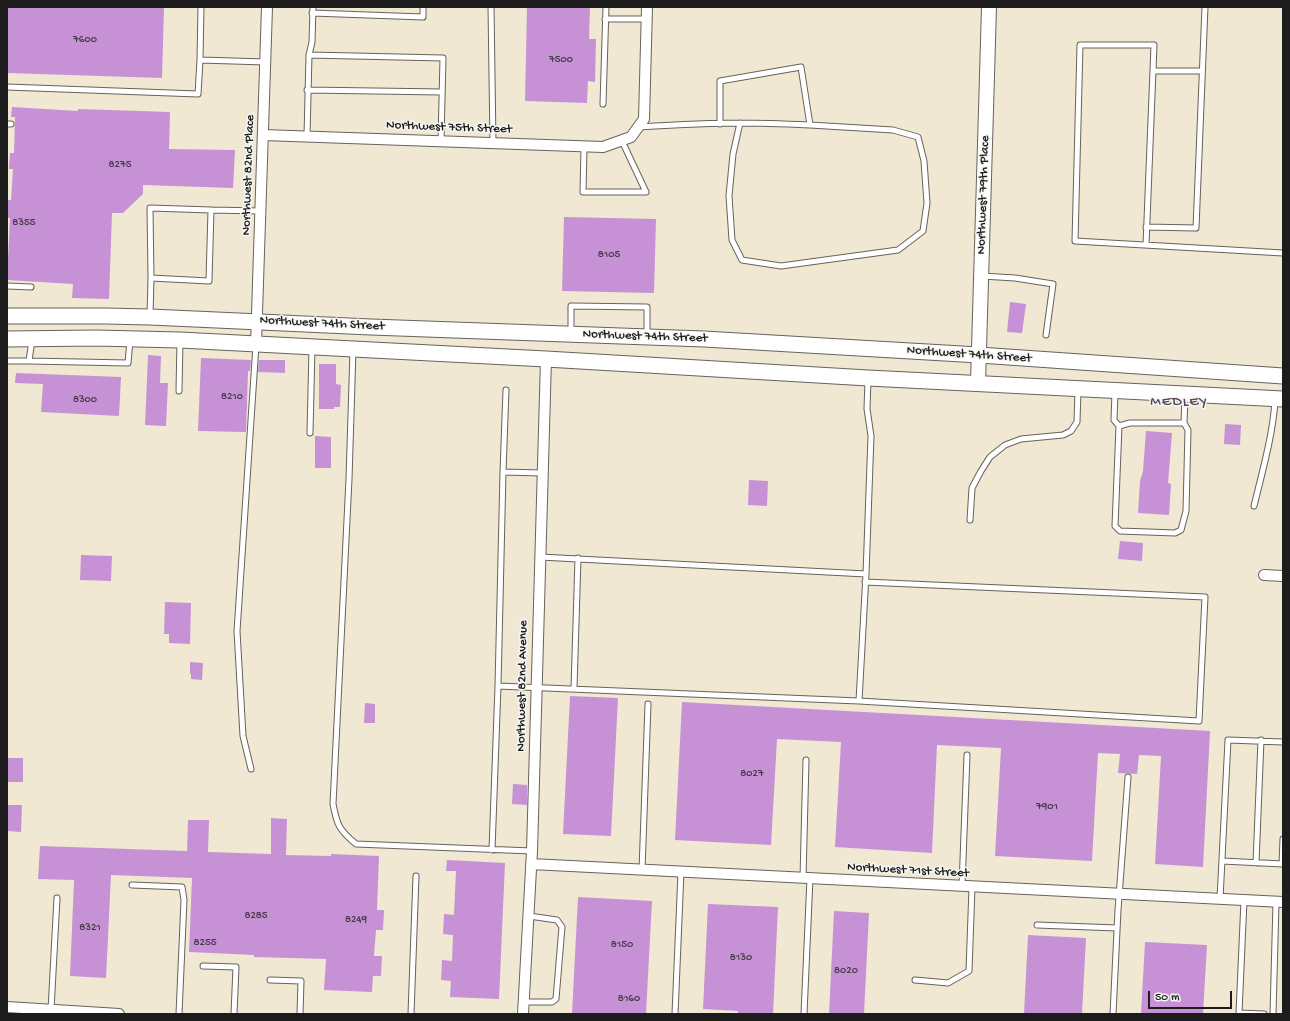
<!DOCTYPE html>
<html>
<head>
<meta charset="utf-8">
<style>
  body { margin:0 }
  #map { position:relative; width:1290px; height:1021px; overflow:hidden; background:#f0e8d2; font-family:"Gochi Hand",sans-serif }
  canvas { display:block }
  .frame { position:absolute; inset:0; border:8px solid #1c1c1c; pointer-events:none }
  .scale { position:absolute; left:1148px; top:991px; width:84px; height:18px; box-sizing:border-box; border:2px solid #1c1c1c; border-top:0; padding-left:5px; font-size:12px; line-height:14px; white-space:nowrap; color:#1c1c1c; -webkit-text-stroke:3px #f6f6f2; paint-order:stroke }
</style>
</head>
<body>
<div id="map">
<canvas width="1290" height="1021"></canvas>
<div class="frame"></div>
<div class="scale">50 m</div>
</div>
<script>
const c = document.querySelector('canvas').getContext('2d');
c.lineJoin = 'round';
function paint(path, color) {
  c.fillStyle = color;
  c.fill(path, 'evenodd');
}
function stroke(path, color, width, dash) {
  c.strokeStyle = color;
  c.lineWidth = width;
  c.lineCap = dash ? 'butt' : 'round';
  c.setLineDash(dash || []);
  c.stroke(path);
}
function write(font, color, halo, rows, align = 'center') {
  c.font = font + ' "Gochi Hand",sans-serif';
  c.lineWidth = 3;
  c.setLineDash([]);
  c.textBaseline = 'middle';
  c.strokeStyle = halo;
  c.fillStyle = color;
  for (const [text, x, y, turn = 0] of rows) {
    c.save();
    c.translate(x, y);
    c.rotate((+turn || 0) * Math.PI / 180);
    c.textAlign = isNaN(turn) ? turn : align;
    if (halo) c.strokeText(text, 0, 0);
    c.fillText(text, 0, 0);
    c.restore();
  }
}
const building = new Path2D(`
  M7 7H164L162 78 7 73Z
  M527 7H590L589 39H596L595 82 588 81 587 103 525 101Z
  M12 107 78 111V109L170 112 169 149 235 150 233 188 143 185V194L123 213H112L109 299 72 298 73 284 7 280 10 218H7V200H11L13 169H9L10 153H14L15 117H11Z
  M564 217 656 219 654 293 562 291Z
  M1010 302 1026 304 1022 333 1007 332Z
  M148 355 161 356 160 383H168L166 426 145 425Z
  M201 358 251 360 250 371H248L246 432 198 431Z
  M259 360H285V373L258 372Z
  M319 364H336V384L341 385 340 407H334V409H319Z
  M16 373 121 377 119 416 41 412 43 384 15 383Z
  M1225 424 1241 425 1240 445 1224 444Z
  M1146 431 1172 433 1168 483 1171 484 1169 515 1138 513 1140 481 1143 471Z
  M315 436 331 437V468H315Z
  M749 480 768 481 767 506 748 505Z
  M1120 541 1143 543 1142 561 1118 559Z
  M81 555 112 556 111 581 80 580Z
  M165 602 191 603 190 644 169 643V634H164Z
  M190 662 203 663 202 680 191 679V674H190Z
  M570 696 618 698 611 836 563 834Z
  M682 702 1210 731 1203 867 1155 864 1161 756 1139 755 1137 774 1118 773 1120 754 1098 753 1092 861 995 856 1001 748 937 745 932 853 835 847 841 742 777 739 771 845 675 840Z
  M365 703 375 704V723H364Z
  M7 758H23V782H7Z
  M513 784 527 785V805L512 804Z
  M7 805H22L21 832 7 831Z
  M271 818 287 819 286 855 331 856V854L379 856 377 910H384L383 930H376L374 956H382L381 976H373L372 992 324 990 326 959 254 957V955L189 952 192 878 111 875 106 978 70 976 74 880 38 879 40 846 187 851 188 820H209L208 852 271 854Z
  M447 860 505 863 499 999 450 997 451 981 441 980 442 960 452 961 453 935 443 934 444 914 454 915 456 871H446Z
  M578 897 652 901 646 1014H572Z
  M708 904 778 907 773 1014H738V1011L703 1009Z
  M834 911 869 913 864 1014H829Z
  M1028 935 1086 938 1082 1014H1024Z
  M1145 942 1207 945 1203 1014H1141Z`);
const service = new Path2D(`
  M491 7 493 143
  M312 13 423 17V7
  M605 19H647
  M309 55 312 42 313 7
  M200 60 201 7
  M1153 71H1202
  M7 87 198 94 200 60 266 62
  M307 90 442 92
  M603 104 606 7
  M740 123 733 154 729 196 732 240 742 260 781 266 898 250 923 231 927 203 924 161 918 137 893 130 810 125
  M7 124H11
  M639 127C672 125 706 123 740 123 763 123 787 124 810 125L801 67 720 81V124
  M307 136 309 55 443 58 441 141
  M584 147 583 192H646L622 141
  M1146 227 1196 228 1205 7
  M1146 245 1154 45H1080L1075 241 1283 253
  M982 276 1015 278 1053 284 1046 335
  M151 278 150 208 211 210
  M7 286 31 287
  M150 316 151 278 209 281 211 210 260 211
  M571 332V306L647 307V336
  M353 350 349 479 333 804C337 825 339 830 356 844L532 851
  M7 361H29L32 340
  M29 361 128 363 130 340
  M179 391 180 341
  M1115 392 1114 420 1119 426 1130 423H1184L1185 396
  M1119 426 1115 526 1120 531 1175 533 1181 530 1186 511 1188 430 1184 423
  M310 433 312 347
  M503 472 506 390
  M1254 506C1262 473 1273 434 1275 401
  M970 520 972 488 981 471 990 457 1005 445 1021 439 1063 435 1071 431 1077 422 1078 390
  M540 557 866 574 871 436 867 409 868 380
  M498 686 503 472 542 473
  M574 688 578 558
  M859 701 1199 721 1205 597 865 582
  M251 769 243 736 237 631 256 345
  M492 850 498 686 859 701 866 574
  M1222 861 1283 864
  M1256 863 1261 740
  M1282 864 1283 839
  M642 870 648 704
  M803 878 806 760
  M132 885 182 887 184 900 179 1014
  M962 886 967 755
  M1220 899 1228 740 1283 742
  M1244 900 1239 1013 1264 1014
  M1037 925 1117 928
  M203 966 236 967 234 1014
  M270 980 301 981 300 1014
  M915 980 948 983 969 971 972 887
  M524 1002H552L556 999 562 927 557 920 529 916
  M51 1010 57 898
  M411 1014 416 876
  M675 1014 681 872
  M804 1014 810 878
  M1113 1014 1118 910 1128 777
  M1273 1014 1276 902`);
const minor = new Path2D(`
  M263 135 603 147 631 137 644 119 647 7
  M256 344 267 7
  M1264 575 1283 576
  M531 864 1283 902
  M7 1007 119 1014
  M523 1014 532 851 546 359`);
const secondary = new Path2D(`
  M978 383 989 7`);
const primary = new Path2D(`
  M7 316H105L150 317 371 327 704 339 979 355 1283 376
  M7 339 96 338 180 340 546 359 868 378 1283 399`);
const numberNames = [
  ["7600",85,40],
  ["7500",561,60],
  ["8275",120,165],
  ["8355",24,223],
  ["8105",609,255],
  ["8210",232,397],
  ["8300",85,400],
  ["8027",752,774],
  ["7901",1047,807],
  ["8285",256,916],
  ["8249",356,920],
  ["8321",90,928],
  ["8255",205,943],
  ["8150",622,945],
  ["8130",741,958],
  ["8020",846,971],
  ["8160",629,999]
];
const streetNames = [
  ["Northwest 75th Street",449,128,2],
  ["Northwest 82nd Place",249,175,-88],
  ["Northwest 79th Place",984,195,-88],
  ["Northwest 74th Street",322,324,3],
  ["Northwest 74th Street",645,337,2],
  ["Northwest 74th Street",969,355,4],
  ["Northwest 82nd Avenue",523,686,-89],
  ["Northwest 71st Street",908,871,3]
];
const quarterNames = [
  ["MEDLEY",1179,403]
];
paint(building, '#c692d5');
stroke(service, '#66635c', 7);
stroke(minor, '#66635c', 12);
stroke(secondary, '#66635c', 16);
stroke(primary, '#66635c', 17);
stroke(service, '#fff', 5);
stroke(minor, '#fff', 10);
stroke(secondary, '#fff', 14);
stroke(primary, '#fff', 15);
write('11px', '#463a4a', null, numberNames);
write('13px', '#1c1c1c', '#f6f6f2', streetNames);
c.letterSpacing = '1px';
write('15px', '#58455d', '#f6f6f2', quarterNames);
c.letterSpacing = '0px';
</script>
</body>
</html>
